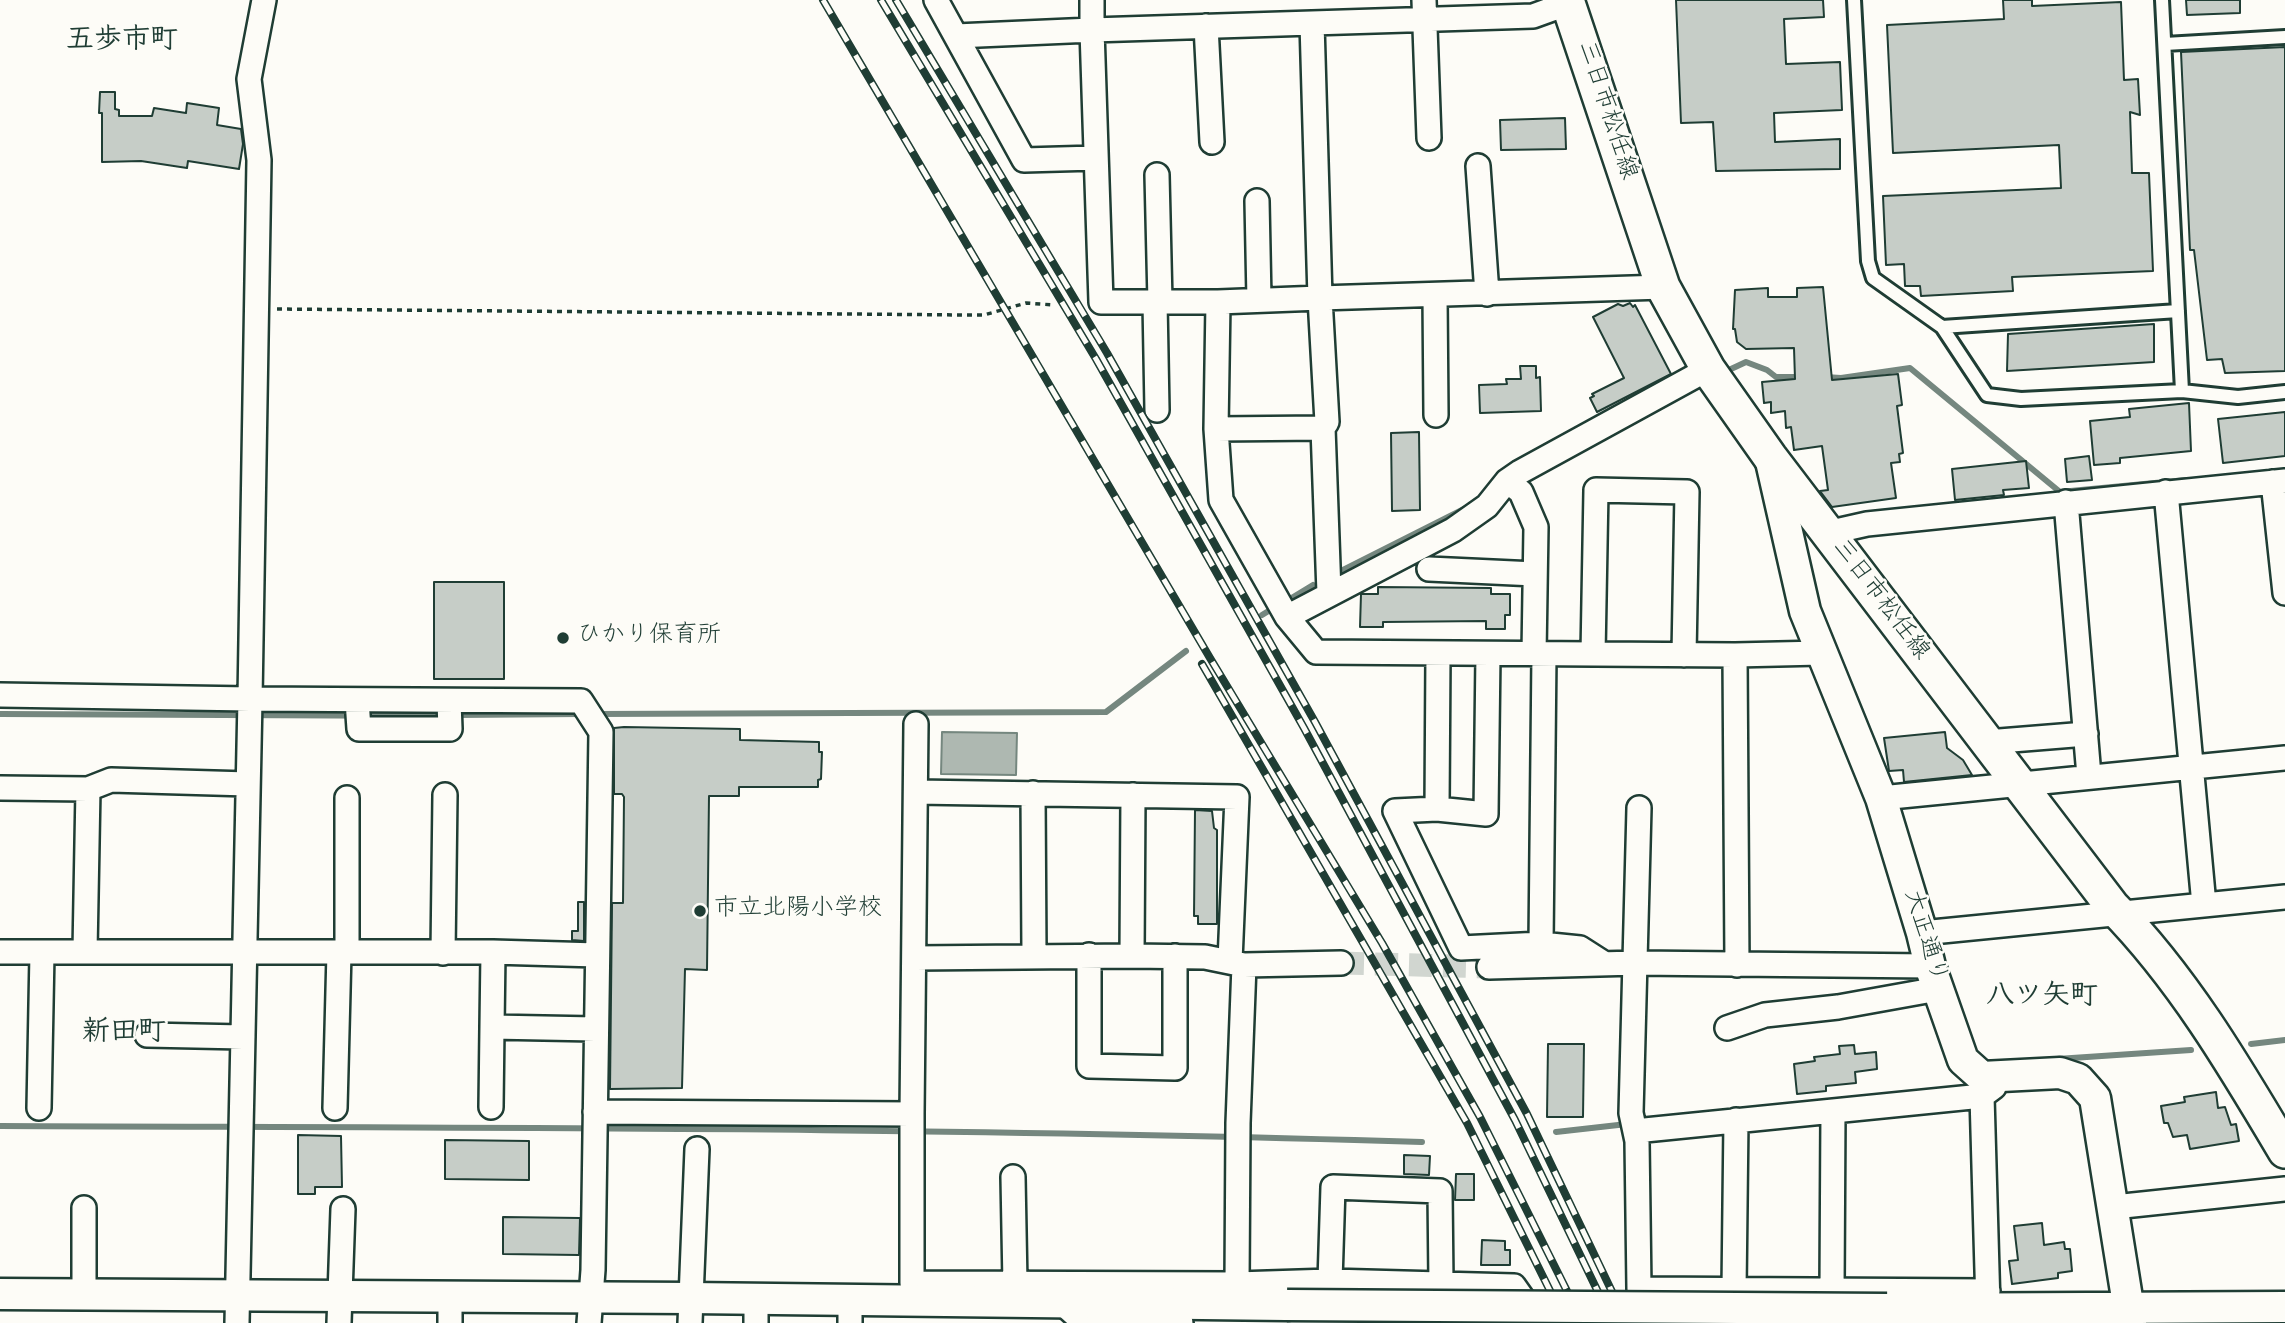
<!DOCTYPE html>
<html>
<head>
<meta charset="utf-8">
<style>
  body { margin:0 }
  canvas { display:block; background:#fdfcf7 }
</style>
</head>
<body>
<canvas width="2285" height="1323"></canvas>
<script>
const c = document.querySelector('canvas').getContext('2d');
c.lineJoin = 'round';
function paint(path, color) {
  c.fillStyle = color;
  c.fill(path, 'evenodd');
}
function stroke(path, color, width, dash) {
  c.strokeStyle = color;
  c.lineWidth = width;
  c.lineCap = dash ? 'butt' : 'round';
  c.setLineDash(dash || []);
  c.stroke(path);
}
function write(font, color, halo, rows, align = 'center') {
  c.font = font + ' Dekko,"Klee One",sans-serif';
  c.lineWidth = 5;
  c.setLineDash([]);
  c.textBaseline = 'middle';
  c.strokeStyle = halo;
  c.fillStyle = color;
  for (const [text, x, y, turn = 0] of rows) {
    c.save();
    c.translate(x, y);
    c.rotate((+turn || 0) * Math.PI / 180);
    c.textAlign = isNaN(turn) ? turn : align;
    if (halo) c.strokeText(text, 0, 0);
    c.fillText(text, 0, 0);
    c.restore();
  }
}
const water = new Path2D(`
  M942 732 1017 733 1016 775 941 774Z`);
const stream = new Path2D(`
  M1731 369 1746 362 1767 370 1776 377H1801
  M1825 377 1841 378 1910 368 2060 492 2186 480
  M1343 570 1468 507
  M1285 602 1313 585
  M1262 615 1275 607
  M0 714 445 716
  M596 714 1106 712 1186 651
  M456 715 581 714
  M2251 1044 2285 1040
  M2057 1059 2191 1050
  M0 1126C474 1128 948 1127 1422 1142
  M1556 1132 1627 1124`);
const building = new Path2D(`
  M1676 0H1823L1824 17 1784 19 1786 64 1840 62 1842 110 1774 113 1775 142 1840 139V169L1716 171 1713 122 1681 123Z
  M2003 0H2032V6L2121 2 2124 80 2138 79 2140 115 2130 112 2132 173H2149L2153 271 2012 277 2013 291 1921 296 1920 286H1905L1904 264 1886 265 1883 196 2061 188 2059 145 1893 153 1887 25 2004 19Z
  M2186 0H2240V13L2187 15Z
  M2285 47V371L2225 373 2222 359 2207 360 2194 250H2190L2181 52Z
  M100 92H115V109L119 110V116H152L154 108 186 113 187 103 219 108 217 125 241 129 243 144 239 169 188 161 187 168 141 161 102 162V113H99Z
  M1565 118 1566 149 1501 150 1500 120Z
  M1823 287 1832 380 1898 374 1902 405 1897 406 1903 453 1899 454 1900 462 1891 463 1896 498 1832 507 1820 491 1828 490 1822 446 1794 450 1791 427 1786 428 1785 411 1771 413V402L1764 403 1762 382 1795 379 1794 348 1746 349 1737 342 1735 329H1733L1735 290 1768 288V297H1797V288Z
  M1630 303 1633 307 1635 305 1671 374 1597 412 1590 398 1594 396 1592 394 1624 378 1593 317 1618 304 1623 306Z
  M2154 324V362L2007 371 2008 334Z
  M1520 366H1536V378L1540 377 1541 411 1480 413 1479 385 1507 384 1506 379H1521Z
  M2189 403 2191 451 2120 458V463L2094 465 2090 421 2130 417 2129 409Z
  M2285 412V456L2223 463 2218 419Z
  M1419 432 1420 510 1392 511 1391 433Z
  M2089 456 2092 480 2067 482 2065 459Z
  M2026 461 2029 488 2003 490 2004 495 1955 500 1952 469Z
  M434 582H504V679H434Z
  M1378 587 1491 588V594H1510V615H1505V629H1486V621L1383 622V627H1360L1361 594H1378Z
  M624 727 740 729V740L819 742V752H822L821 779 818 780V787H739V796H709L707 970 685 969 682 1088 610 1089 612 903H623L624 797 622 794H614V728Z
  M1945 732 1947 748 1963 760 1972 775 1904 782 1903 770 1889 771 1884 738Z
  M1195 810 1212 811 1214 828 1217 830V924H1198V916H1194Z
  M578 902H584V941L572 940V931H578Z
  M1548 1044H1584L1583 1117H1547Z
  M1854 1045 1855 1054 1876 1052 1877 1069 1855 1072 1856 1083 1826 1086V1091L1797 1094 1794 1064 1815 1061 1814 1057 1840 1054 1839 1046Z
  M2216 1092 2218 1108 2225 1107 2231 1125 2236 1124 2239 1141 2190 1149 2187 1135 2173 1137 2168 1123H2164L2161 1106 2185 1102 2184 1097Z
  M298 1135 341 1136 342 1187H315V1194H298Z
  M445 1140 529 1141V1180L445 1179Z
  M1404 1155 1430 1156 1429 1175 1404 1174Z
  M1456 1174H1474V1200H1455Z
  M503 1217 580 1218 579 1255 503 1254Z
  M2042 1223 2044 1245 2064 1242 2065 1249H2070L2072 1271 2058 1273V1278L2012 1284 2009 1261 2018 1260 2014 1226Z
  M1482 1240 1505 1241V1250H1510V1265H1481Z`);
const minorTunnel = new Path2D(`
  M1341 963 1489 967`);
const path = new Path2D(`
  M277 309 966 315H984L1026 303 1054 305`);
const service = new Path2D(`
  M1854 0 1868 261 1873 278 1942 327 1987 395 2021 399 2182 391
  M2162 0 2182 391 2238 397 2285 392
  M2165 44 2285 37
  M1942 327 2178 311`);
const minor = new Path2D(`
  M936 0 1024 160 1095 158
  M1092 0V30L1312 23 1320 298 1218 302 1216 429 1221 500 1287 617 1453 530 1487 506 1507 481 1520 472 1708 369
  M1424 0 1429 138
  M1312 23 1533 16 1569 3
  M1206 26 1212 142
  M956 36 1092 30 1101 302H1218
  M1478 166 1487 294
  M1157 175 1160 302
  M1257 201 1259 300
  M1435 295 1436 415
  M1155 302 1157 410
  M1216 429 1323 428
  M1507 481 1521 492 1536 527 1534 654
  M2273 482 2285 593
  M2166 492 2204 905
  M2066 502 2089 776
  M1827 533 1867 524 2285 481
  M1429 569 1535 574
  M1329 593 1323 428 1327 422 1320 298 1663 287
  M1287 617 1316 652 1735 655 1821 653
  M1488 654 1486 814 1437 809 1395 811 1461 948 1541 944 1580 948 1605 964
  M1593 654 1596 490 1687 492 1684 655
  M1735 655 1737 965
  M0 695 250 699 259 160 249 79 264 0
  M357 700 359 729H450L449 701
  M1987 742 2086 734
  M0 788 88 789 85 951
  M88 789 111 780 248 784
  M916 792 1237 797 1230 961
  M1033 793 1034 955
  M1881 798 2285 758
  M1639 808 1631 1113 1637 1141 1639 1289 1988 1291
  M1437 809 1438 653
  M1922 933 2285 897
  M1541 944 1544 654
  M0 952H493L492 1027 595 1029
  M347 952V798
  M493 952 597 955
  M443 953 445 795
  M1089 955V1066L1175 1068V956
  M1132 956 1133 795
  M915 958 1132 956 1205 957 1244 965 1341 963
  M1489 967 1636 963 1930 966
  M1727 1028 1765 1015 1838 1007 1938 989
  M147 1035 243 1037
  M491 1107 492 1027
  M39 1108 42 953
  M335 1108 339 952
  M595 1112 912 1114V1283L1237 1284 1330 1281 1514 1286 1540 1323
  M912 1114 916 724
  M1635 1131 1982 1096
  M1013 1177 1015 1284
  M2114 1207 2285 1189
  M84 1208V1293
  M1330 1281 1333 1187 1440 1191 1441 1283
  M1237 1284 1238 1123 1244 965
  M1734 1290 1736 1120
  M1832 1290 1833 1111
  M450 1297V1323
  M1061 1302 1081 1320 1181 1323
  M1988 1306 1982 1096 1994 1087
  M1397 1322 1538 1323
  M237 1323 250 699 581 701 601 732 593 1270 589 1323
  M339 1323 343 1209
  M690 1323 697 1149
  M756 1323V1299
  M850 1323V1300`);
const tertiary = new Path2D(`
  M1770 457 1805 611 1881 798 1922 933 1930 966 1963 1060 1982 1077 2060 1073 2078 1079 2095 1098 2131 1323
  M0 1294 690 1298 1287 1305
  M1887 1309 2285 1307`);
const secondary = new Path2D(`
  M1567 0 1663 287 1708 369 1770 457 2112 906C2182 977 2234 1065 2285 1151`);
const rail = new Path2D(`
  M823 0 1210 658 1382 943 1480 1117 1583 1323
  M881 0 1096 359 1304 728 1515 1120 1613 1323
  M896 0 1107 353 1315 722 1527 1114 1627 1323
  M1202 664 1467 1123 1566 1323`);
const tertiaryBridge = new Path2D(`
  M1287 1305 1887 1309`);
const markers = [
  [563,638,7,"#1f3d34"],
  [700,911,7,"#1f3d34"]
];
const streetNames = [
  ["三日市松任線",1605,111,72],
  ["三日市松任線",1879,601,53],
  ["大正通り",1923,937,73]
];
const poiNames = [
  ["ひかり保育所",577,638],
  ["市立北陽小学校",714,911]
];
const quarterNames = [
  ["五歩市町",122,43],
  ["八ツ矢町",2042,999],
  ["新田町",124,1035]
];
paint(water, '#aeb8b1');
stroke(water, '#75877f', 2);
stroke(stream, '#75877f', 6);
paint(building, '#c6cdc7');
stroke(building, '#1f3d34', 2);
stroke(minorTunnel, '#d1d6d0', 23, [23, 11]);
stroke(service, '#1f3d34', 18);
stroke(minor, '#1f3d34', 28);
stroke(tertiary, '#1f3d34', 35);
stroke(secondary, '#1f3d34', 38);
stroke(path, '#1f3d34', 3.5, [5, 5]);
stroke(service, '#fdfcf7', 12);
stroke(minor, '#fdfcf7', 23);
stroke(tertiary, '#fdfcf7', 30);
stroke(secondary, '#fdfcf7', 33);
stroke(rail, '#1f3d34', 8);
stroke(rail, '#fdfcf7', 5, [16]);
stroke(tertiaryBridge, '#1f3d34', 35, []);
stroke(tertiaryBridge, '#fdfcf7', 30);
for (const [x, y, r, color] of markers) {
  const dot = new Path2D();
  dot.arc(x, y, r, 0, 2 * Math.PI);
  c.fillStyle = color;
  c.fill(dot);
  stroke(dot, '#fdfcf7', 2.5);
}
write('24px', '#1f3d34', '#fdfcf7', streetNames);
write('24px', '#1f3d34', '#fdfcf7', poiNames, 'left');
write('bold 28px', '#1f3d34', '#fdfcf7', quarterNames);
</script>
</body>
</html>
